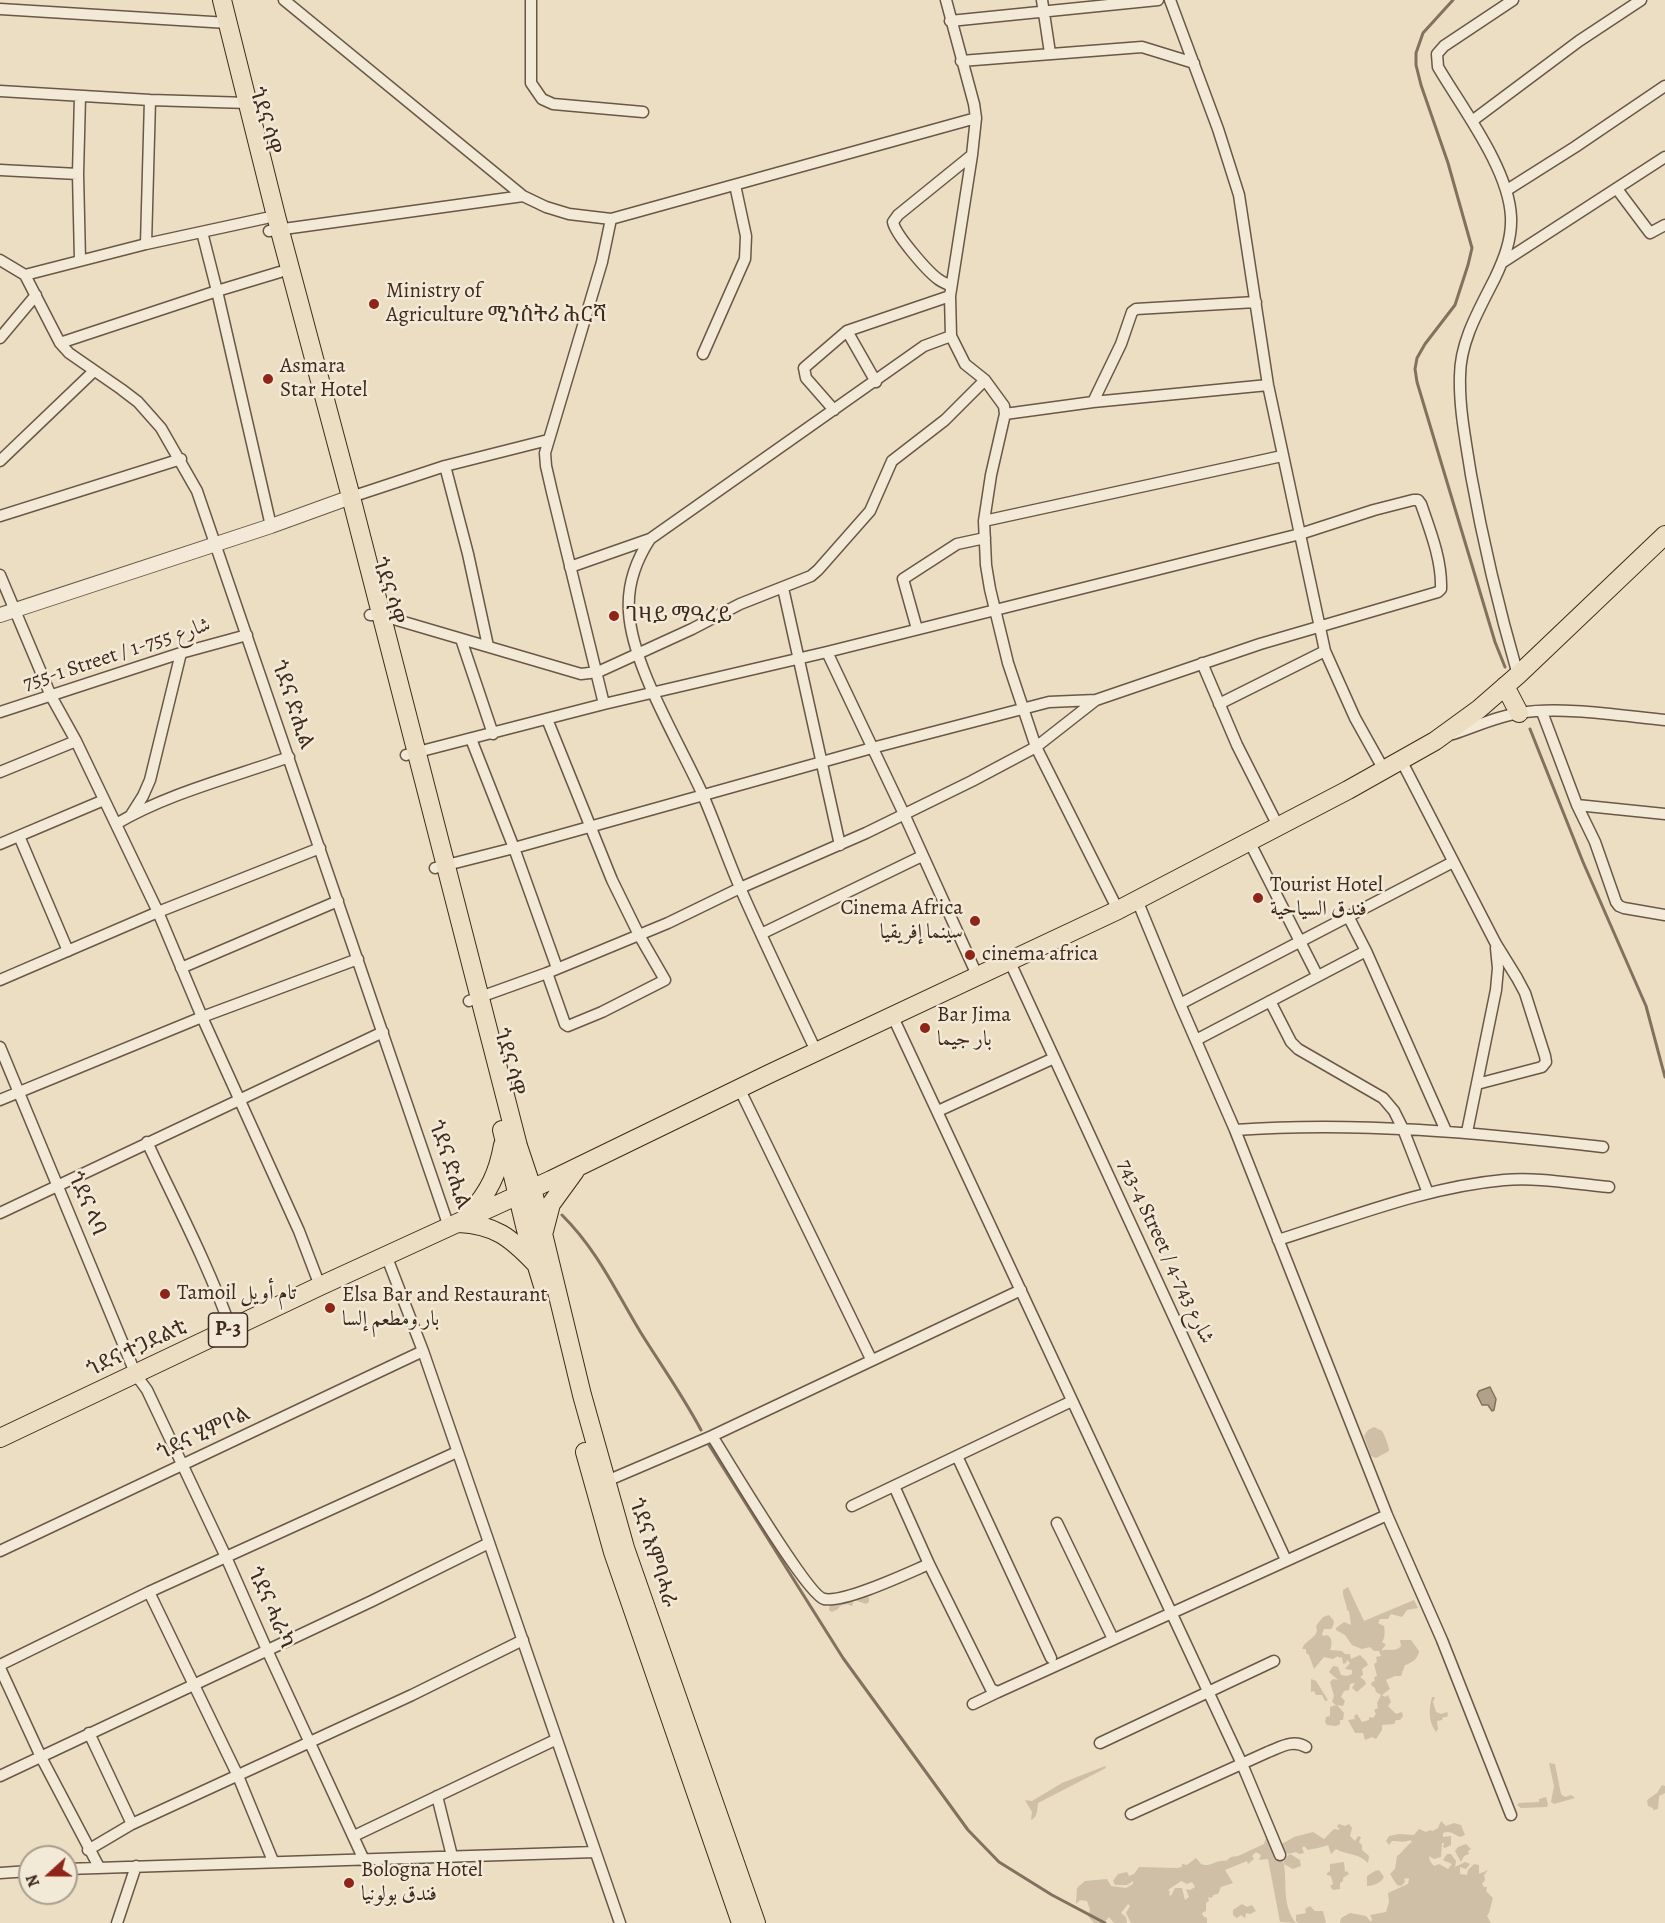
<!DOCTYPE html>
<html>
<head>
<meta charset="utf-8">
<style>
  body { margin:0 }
  #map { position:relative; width:1665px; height:1923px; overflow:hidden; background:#ebdec2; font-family:Alegreya,serif }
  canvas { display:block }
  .north { position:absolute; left:18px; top:1845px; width:60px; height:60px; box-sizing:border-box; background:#f2ead7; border:2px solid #aa9d8d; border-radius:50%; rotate:249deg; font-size:16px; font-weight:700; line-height:24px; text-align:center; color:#3f2a1e }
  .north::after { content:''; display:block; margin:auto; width:21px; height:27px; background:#8f2418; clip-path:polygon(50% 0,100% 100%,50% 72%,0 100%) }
</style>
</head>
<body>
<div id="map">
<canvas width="1665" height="1923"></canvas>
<div class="north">N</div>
</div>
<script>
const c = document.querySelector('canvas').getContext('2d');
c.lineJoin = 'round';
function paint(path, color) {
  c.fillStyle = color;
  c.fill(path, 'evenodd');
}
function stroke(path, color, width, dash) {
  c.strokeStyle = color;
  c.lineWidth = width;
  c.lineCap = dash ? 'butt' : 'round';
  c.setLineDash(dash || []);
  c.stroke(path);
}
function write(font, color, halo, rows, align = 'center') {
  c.font = font + ' Alegreya,Amiri,"Noto Serif Ethiopic",serif';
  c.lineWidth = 5;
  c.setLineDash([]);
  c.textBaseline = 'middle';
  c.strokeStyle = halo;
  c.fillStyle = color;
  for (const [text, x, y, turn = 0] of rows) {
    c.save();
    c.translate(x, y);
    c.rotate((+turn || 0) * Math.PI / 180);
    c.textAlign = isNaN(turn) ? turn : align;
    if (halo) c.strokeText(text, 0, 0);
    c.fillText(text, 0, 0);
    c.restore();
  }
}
const green = new Path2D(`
  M1374 1427 1382 1431C1385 1436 1389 1446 1389 1451L1376 1458 1371 1456 1364 1436 1368 1430Z
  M1348 1587 1364 1621 1414 1600 1418 1608 1407 1610 1402 1617 1391 1614 1388 1619H1380L1378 1623 1384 1626C1385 1630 1385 1639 1382 1642L1386 1645 1382 1649 1383 1652V1650C1389 1649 1396 1652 1401 1646L1400 1640H1411L1419 1651C1418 1659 1412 1663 1405 1665L1401 1676H1395L1386 1680 1390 1689 1382 1695 1385 1697 1388 1695 1391 1702 1388 1706 1396 1714 1402 1712 1403 1716 1400 1720H1396L1394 1724 1382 1725V1730L1376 1739 1372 1737 1365 1740 1363 1733H1355L1348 1720 1355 1719 1354 1716 1357 1714 1362 1722 1369 1720V1717L1373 1718 1376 1714 1374 1710 1378 1708 1377 1703 1381 1695 1376 1692 1375 1688 1371 1685 1372 1682 1375 1681 1374 1677 1377 1676 1374 1664 1377 1662 1376 1657 1381 1656 1379 1651H1374L1370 1647 1362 1649 1352 1645 1345 1635 1336 1630V1628L1344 1622 1351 1625 1349 1611 1347 1610C1347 1603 1342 1597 1343 1590Z
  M866 1596 869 1598V1602L866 1604 854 1600 852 1606 847 1604 840 1606 838 1609 832 1612 829 1610 830 1603Z
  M1329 1615 1334 1621 1333 1626 1331 1629H1324L1322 1634 1323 1636 1327 1635C1333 1638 1332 1646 1330 1650L1342 1651 1345 1654H1350L1351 1659 1360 1655 1366 1661 1368 1665 1362 1669 1363 1675 1360 1677 1365 1681 1366 1684 1357 1692 1352 1688 1355 1683 1350 1684 1349 1690 1344 1691 1341 1697 1345 1701 1343 1706 1337 1705 1344 1713 1343 1720H1340V1724L1336 1726 1327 1725 1325 1722 1326 1717 1330 1716V1707L1336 1705 1332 1702 1334 1696 1330 1682 1333 1679 1338 1680 1329 1672 1333 1666 1338 1667 1341 1675 1347 1676 1352 1674V1670L1345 1669 1350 1663 1347 1660 1346 1663 1343 1664 1342 1657 1339 1658 1338 1656 1333 1659 1324 1657 1314 1669 1309 1655 1306 1653V1649H1302C1305 1640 1314 1640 1317 1631L1316 1626 1323 1617Z
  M1311 1679 1316 1681 1328 1700 1325 1701 1322 1695H1316L1314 1691 1311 1692Z
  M1432 1697H1435L1433 1702 1436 1712 1441 1714 1447 1712 1448 1714 1447 1717H1443L1442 1720 1437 1721 1438 1729 1436 1732C1428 1722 1429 1708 1432 1697Z
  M1549 1763 1555 1764 1561 1794 1565 1797 1571 1795 1575 1798 1554 1804 1551 1802 1554 1786Z
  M1105 1766 1106 1768 1038 1803C1037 1810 1038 1817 1031 1820L1032 1812 1025 1800 1032 1801 1062 1783Z
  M1662 1785 1665 1786V1793L1659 1796 1658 1809 1653 1810V1808L1648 1806 1647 1800 1657 1793Z
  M1546 1797 1548 1804 1547 1807 1521 1808 1517 1805 1519 1803 1539 1802V1799Z
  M1441 1821 1446 1826 1454 1823 1461 1825 1465 1835 1460 1837C1453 1834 1451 1830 1443 1833V1837L1451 1836V1845L1445 1848 1443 1847 1444 1843H1442L1441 1857 1434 1859 1429 1856 1430 1861 1434 1866 1439 1864 1448 1869 1452 1864 1443 1860 1447 1854H1451L1456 1861 1455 1867 1465 1862 1470 1864 1466 1869 1460 1867V1874L1467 1875 1468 1870 1474 1864 1479 1865V1874L1488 1870 1484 1875 1485 1880 1482 1884 1484 1887H1487L1486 1891 1493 1898 1489 1913 1487 1916 1491 1923H1340L1341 1918 1350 1913 1366 1916 1371 1922 1372 1919 1370 1915 1386 1912 1389 1902 1388 1893 1408 1884 1409 1879 1408 1878 1404 1879 1405 1882 1401 1886 1397 1885 1390 1874 1395 1869 1397 1856C1403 1852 1406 1846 1412 1842L1410 1840C1405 1843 1398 1841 1392 1841L1389 1845 1386 1841 1389 1836 1399 1834 1414 1835 1419 1829 1426 1832 1430 1830 1433 1831 1438 1828Z
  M1262 1823 1283 1858V1864L1285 1858 1290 1854 1300 1860 1301 1866 1293 1869 1284 1864C1287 1885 1282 1906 1296 1923L1280 1922 1268 1859 1259 1860 1261 1855 1256 1852 1252 1856 1254 1859 1248 1864 1247 1861 1225 1870 1233 1883 1221 1887 1218 1894 1213 1895 1212 1898 1208 1897 1209 1901 1206 1903V1911L1202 1913 1203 1916 1207 1918V1923H1131L1126 1913 1130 1906 1128 1904 1121 1913 1126 1917 1127 1923H1114L1109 1917 1104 1923H1094L1088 1916 1090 1910 1087 1901 1080 1900 1076 1904 1077 1888 1085 1881 1107 1879 1111 1886 1126 1888 1133 1884V1881L1127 1885H1115L1113 1881 1118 1874 1127 1872 1129 1876 1134 1874 1139 1867 1177 1868 1182 1867V1864L1187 1865 1196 1858 1201 1864C1210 1868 1216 1859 1226 1861L1231 1857 1238 1856 1264 1844 1266 1838ZM1181 1881 1187 1884 1192 1882 1195 1887 1190 1890 1186 1889 1189 1897 1185 1900 1182 1888H1175L1171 1896 1169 1894 1170 1892 1168 1890Z
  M1339 1824 1345 1826 1349 1824 1352 1828 1350 1836 1355 1841 1358 1836 1361 1837 1359 1842 1362 1845V1850L1369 1856 1368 1863C1359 1853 1346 1855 1336 1849L1331 1854 1328 1845C1323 1847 1313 1849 1308 1850L1304 1846 1302 1848 1304 1853 1299 1854 1296 1852 1288 1854 1282 1850 1280 1843 1282 1844 1294 1837 1313 1832 1324 1839 1334 1829 1340 1830 1337 1826Z
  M1466 1844 1471 1849 1468 1851 1469 1854 1464 1856 1461 1862 1455 1851 1458 1847Z
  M1344 1862 1345 1872 1347 1871 1349 1874 1343 1878V1881L1340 1883V1889L1333 1890 1330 1886 1333 1884 1331 1876 1327 1875V1873L1330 1871V1864Z
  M1379 1870 1384 1877C1381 1883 1373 1886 1367 1886V1876L1375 1871Z
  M1242 1904 1247 1907 1252 1905 1256 1911 1250 1914 1246 1913 1245 1918 1241 1915 1237 1918 1233 1915V1910Z
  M1310 1906 1315 1911H1323L1326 1923H1298L1296 1921V1915L1306 1913 1305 1909Z`);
const water = new Path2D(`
  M1490 1387 1496 1399 1494 1410 1492 1411 1488 1405H1482L1477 1395 1479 1391Z`);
const stream = new Path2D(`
  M1453 0 1423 33 1416 53V65L1421 85 1448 163 1472 248 1468 265 1455 305 1425 344 1417 358 1415 369 1417 382 1495 642 1505 667
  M1530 729 1583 862 1646 1006 1665 1077
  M562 1215C598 1251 615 1290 641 1333 661 1365 683 1396 701 1430
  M709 1445 843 1658 968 1830 999 1862 1052 1895 1105 1923`);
const minor = new Path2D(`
  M284 0 523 196 546 207 569 214 611 219
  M531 0V83L542 99 553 104 643 112
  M946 0 974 104 976 118 972 155 950 296 951 336 965 364 985 380 1004 406 1005 414 991 475 984 521 986 565 990 589 1008 663 1036 747 1118 910
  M1042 0 1050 53
  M1170 0 1218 129 1239 195 1268 385 1325 651 1355 718 1384 770
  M1513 0 1444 46 1437 54 1438 67C1462 108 1509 169 1511 217 1512 239 1504 259 1495 278 1480 308 1460 341 1460 376 1459 409 1466 442 1471 475 1483 542 1499 609 1518 675
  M0 9 228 23
  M950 21 1158 0
  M961 61 1142 47 1194 63
  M0 91 150 100 248 103
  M80 96 78 174 80 260
  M1472 121 1579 41 1641 0
  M0 170 78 174
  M1617 189 1650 233 1665 225
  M1507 190 1575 147 1665 86
  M269 231 523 196
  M202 232 217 291 271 526
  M146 244 150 100
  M0 260 25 275 60 343 69 353 121 389 138 402 161 428 197 491 449 1227
  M1503 262 1665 157
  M25 275 146 244 266 218
  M951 286C947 284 942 282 938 279 927 271 895 234 893 222L898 215 972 155
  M847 331 876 382
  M0 338 36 295
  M60 343 217 291 280 272
  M703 354 745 259 746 236 735 185
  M1093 402 1121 344 1132 312 1136 309 1256 302
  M834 410 806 378 804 368 847 331 950 296
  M1005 414 1093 402 1268 385
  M0 461 94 371
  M445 466 468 554 488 646
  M351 497 445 466 548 440
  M0 516 181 459
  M984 521 1282 456
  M650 539C635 562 627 585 629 612 632 666 679 742 702 793 716 825 727 858 741 890 765 944 791 998 816 1051
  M570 567 650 539 924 346 951 336
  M0 575 51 696 76 741 158 912 202 1017 299 1231 320 1286
  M783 588 840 845
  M370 615H380L581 674 598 672 692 629 740 604 811 576 818 570 870 511 892 461 945 420 985 380
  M917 629 903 579 957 544 985 538
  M461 639 493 734
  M827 652 904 814 977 975
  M1202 663 1237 745 1278 826
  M604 704 552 492 546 466 545 453 602 262 611 219 976 118
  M1219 704 1325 651
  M0 712 181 653 247 635
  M1542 712 1577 805 1595 842 1616 902 1619 906 1624 908 1665 915
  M1453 734C1475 727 1497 716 1520 713 1561 706 1623 716 1665 720
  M471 739 514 848 557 968
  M406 755 604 704 827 652 1300 534 1374 510 1413 500H1418L1421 504C1430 530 1442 560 1441 589L1438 592 1260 644 1096 700 1049 702 872 748 514 848 435 868
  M1401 760 1496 944 1517 978 1525 993 1545 1056 1546 1062 1542 1067 1477 1084
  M0 772 76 741
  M1577 805 1665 814
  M131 815 143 796 150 780 181 653
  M116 824C166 794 233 777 289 757
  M19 836 68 951
  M1249 841 1317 975
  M0 844 104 800
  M1137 900 1180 1004 1235 1130 1387 1515 1442 1640 1511 1815
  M761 934 922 856
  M1366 951 1446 1131
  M1009 960 1286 1560
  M181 968 338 901
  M547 973 565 1024 568 1026 602 1012 665 980 639 935 612 880 547 719
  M0 980 158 912 320 848
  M469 1001 547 973 668 923 740 888 866 833 972 781 1036 747 1096 700
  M1270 1001 1291 1042 1298 1049 1383 1098 1394 1111 1403 1129 1428 1193
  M1180 1004 1453 862
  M892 1015 1242 1764 1280 1855
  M1196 1040 1366 951 1348 916
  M0 1047 136 1375 147 1390 156 1409 226 1557 267 1650 364 1860
  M739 1088 871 1359
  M0 1100 202 1017 358 959
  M938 1111 1052 1059
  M1235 1130C1358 1121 1480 1133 1603 1147
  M1467 1132 1496 990 1498 968 1496 948
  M147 1142C176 1204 208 1264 231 1329
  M0 1213 383 1032
  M1278 1240C1352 1217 1426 1187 1504 1180 1539 1177 1574 1184 1609 1187
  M386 1255 423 1351 620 1923
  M712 1436C727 1459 807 1595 824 1599 845 1603 908 1573 929 1564
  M957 1456 1051 1658
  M602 1483 712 1436 1021 1290
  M894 1486 929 1564 991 1689 998 1692 1387 1515
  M852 1506 1072 1401
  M1057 1523 1113 1639
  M0 1551 423 1351
  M149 1592 238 1776 273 1861
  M0 1665 149 1592 457 1452
  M0 1668 41 1757 99 1867
  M973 1704 998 1692
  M89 1733 132 1824
  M1100 1743 1274 1661
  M0 1776 372 1601 489 1543
  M437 1796 452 1856
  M1131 1814 1268 1752C1281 1747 1293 1739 1306 1747
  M354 1836 555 1740
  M88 1850 132 1824 412 1695 523 1640
  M66 1869 595 1852
  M0 1873 30 1871
  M117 1923 136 1866`);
const tertiary = new Path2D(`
  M0 615 271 526 351 497`);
const primary = new Path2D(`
  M222 0 276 216 351 497 518 1146 532 1188 582 1395 625 1548 756 1923
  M1505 686 1519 713
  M502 1130 526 1230 543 1286
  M470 1213C489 1192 498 1173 503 1145
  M459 1223C495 1225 510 1237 535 1263
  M544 1231 551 1204 575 1171
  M0 1438 320 1286 551 1180 769 1074 1118 910 1348 790 1435 741 1479 709 1518 675 1665 535
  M585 1452 613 1552 741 1923`);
const markers = [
  [374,304,6,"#8f2418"],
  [268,379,6,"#8f2418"],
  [614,616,6,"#8f2418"],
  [1258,898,6,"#8f2418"],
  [975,921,6,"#8f2418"],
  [970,955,6,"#8f2418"],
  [925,1028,6,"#8f2418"],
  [165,1294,6,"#8f2418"],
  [330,1308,6,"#8f2418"],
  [349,1883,6,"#8f2418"]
];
const shields = [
  [228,1330,39]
];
const shieldNames = [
  ["P-3",228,1330]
];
const streetNames = [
  ["ጎደና ሳዋ",264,121,75],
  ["ጎደና ሳዋ",387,591,75],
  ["755-1 Street / شارع 755-1",117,655,-18],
  ["ጎደና ድሒል",292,705,71],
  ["ጎደና ሳዋ",508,1062,76],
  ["ጎደና ድሒል",449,1165,71],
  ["ጎደና ላባ",86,1204,67],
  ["743-4 Street / شارع 743-4",1165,1252,65],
  ["ጎደና ተጋደልቲ",137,1349,-25],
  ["ጎደና ሂምቦል",204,1434,-25],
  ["ጎደና እምባሓራ",652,1553,72],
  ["ጎደና ሓራካ",270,1608,66]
];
const poiNames = [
  ["Ministry of",386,292],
  ["Agriculture ሚንስትሪ ሕርሻ",386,316],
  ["Asmara",280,367],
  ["Star Hotel",280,391],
  ["ገዛይ ማዓረይ",626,616],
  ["Tourist Hotel",1270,886],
  ["فندق السياحية",1270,910],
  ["Cinema Africa",963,909,"right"],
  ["سينما إفريقيا",963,933,"right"],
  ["cinema africa",982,955],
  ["Bar Jima",937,1016],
  ["بار جيما",937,1040],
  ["Tamoil تام أويل",177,1294],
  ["Elsa Bar and Restaurant",342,1296],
  ["بار ومطعم إلسا",342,1320],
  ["Bologna Hotel",361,1871],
  ["فندق بولونيا",361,1895]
];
paint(green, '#cebfa6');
paint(water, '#b1a18a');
stroke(water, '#83715f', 1.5);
stroke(stream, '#83715f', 3);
stroke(minor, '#6a5747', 13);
stroke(tertiary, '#6a5747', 16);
stroke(primary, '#3f2a1e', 20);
stroke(minor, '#f2ead7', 10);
stroke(tertiary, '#f2ead7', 14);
stroke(primary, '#ebdec2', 18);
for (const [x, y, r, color] of markers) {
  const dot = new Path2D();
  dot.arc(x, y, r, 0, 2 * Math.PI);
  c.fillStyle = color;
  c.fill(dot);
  stroke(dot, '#f2ead7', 2);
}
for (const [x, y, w] of shields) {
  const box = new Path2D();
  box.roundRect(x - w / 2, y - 17, w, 34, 4.5);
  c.fillStyle = '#f2ead7';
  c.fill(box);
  stroke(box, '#3f2a1e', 1.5);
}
write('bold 20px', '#3f2a1e', null, shieldNames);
write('21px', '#3f2a1e', '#f2ead7', streetNames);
write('21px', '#3f2a1e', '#f2ead7', poiNames, 'left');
</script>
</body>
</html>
